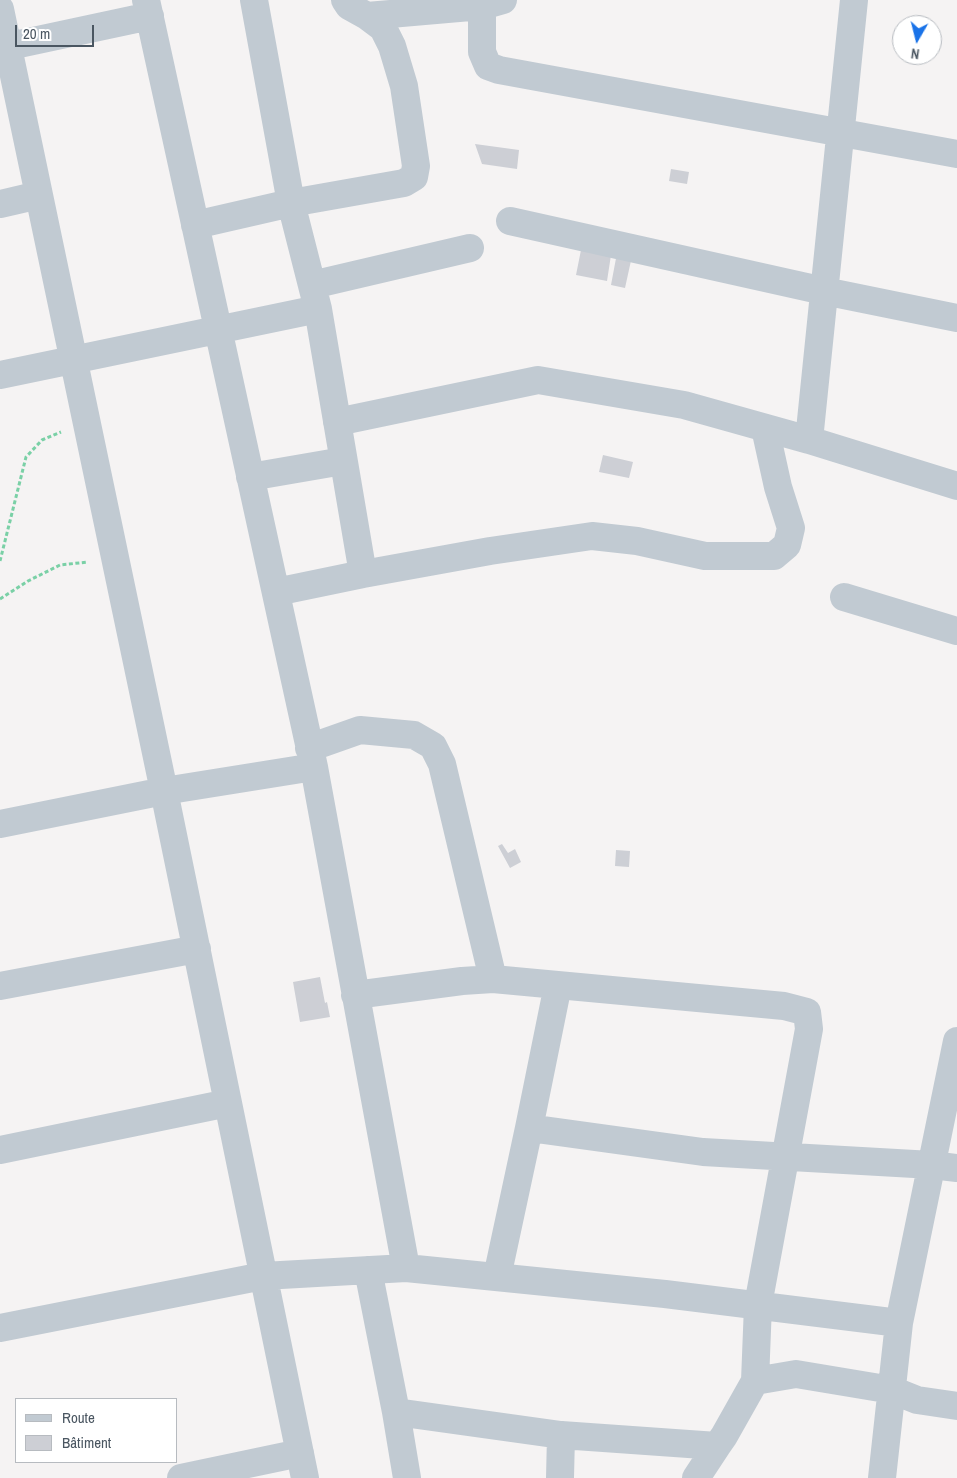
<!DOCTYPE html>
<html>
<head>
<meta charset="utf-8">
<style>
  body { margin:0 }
  #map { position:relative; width:957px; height:1478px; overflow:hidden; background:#f5f3f3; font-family:"Archivo Narrow",sans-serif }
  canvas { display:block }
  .legend { position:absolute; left:15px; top:1398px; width:162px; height:65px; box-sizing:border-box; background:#fff; border:1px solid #b7bbc0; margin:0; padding:6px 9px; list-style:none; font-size:15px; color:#4a5661 }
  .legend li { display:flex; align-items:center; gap:10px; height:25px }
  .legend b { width:25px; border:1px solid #b7bbc0 }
  .north { position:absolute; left:892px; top:15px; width:50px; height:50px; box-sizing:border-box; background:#fff; border:1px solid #b7bbc0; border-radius:50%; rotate:188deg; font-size:14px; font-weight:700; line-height:20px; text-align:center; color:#4a5661 }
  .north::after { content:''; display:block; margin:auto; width:18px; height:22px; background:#1a73e8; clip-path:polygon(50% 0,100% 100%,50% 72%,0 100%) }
  .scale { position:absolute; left:15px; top:25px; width:79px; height:22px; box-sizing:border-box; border:2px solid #4a5661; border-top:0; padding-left:6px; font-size:15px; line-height:18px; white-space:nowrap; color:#4a5661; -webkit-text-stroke:4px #fff; paint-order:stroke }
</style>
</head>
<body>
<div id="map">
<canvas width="957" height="1478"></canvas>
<ul class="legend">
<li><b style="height:6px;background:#c1cad2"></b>Route</li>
<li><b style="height:14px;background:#cdcfd5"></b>Bâtiment</li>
</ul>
<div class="north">N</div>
<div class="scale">20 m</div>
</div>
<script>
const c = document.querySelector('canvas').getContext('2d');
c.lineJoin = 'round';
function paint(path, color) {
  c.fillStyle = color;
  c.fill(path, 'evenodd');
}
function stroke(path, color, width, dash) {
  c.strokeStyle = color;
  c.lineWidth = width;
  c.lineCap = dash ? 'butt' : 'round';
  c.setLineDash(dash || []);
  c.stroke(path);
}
const building = new Path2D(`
  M475 144 519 150 517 169 482 164Z
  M671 169 689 172 687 184 669 181Z
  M581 250 611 255 607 281 576 275Z
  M617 253 632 256 625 288 611 285Z
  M603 455 633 462 629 478 599 472Z
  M502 844 508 853 515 849 521 862 510 868 498 846Z
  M616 850 630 851 629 867 615 866Z
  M320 977 325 1003 327 1002 330 1017 300 1022 293 982Z`);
const path = new Path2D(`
  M0 561 26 457 42 440 61 432
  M0 599 28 581 60 565 88 562`);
const minor = new Path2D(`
  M146 0 314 767 406 1268
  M254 0 291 203 318 309 363 574
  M345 0 349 6 367 16 482 6 503 0
  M482 0V52L488 66 499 70 957 154
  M0 9 164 791 305 1478
  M0 48 150 16
  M0 204 39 195
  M510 221 824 291 957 318
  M195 225 291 203 404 183 414 177 416 166 404 86 392 46 383 28 367 16
  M312 285 470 248
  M0 375 318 309
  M337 422 538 380 684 405 809 440 957 486
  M809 440 854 0
  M250 477 343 461
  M276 592 363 574 490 551 592 536 637 541 705 556H774L787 545 791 528 778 487 765 428
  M844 597 957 631
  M309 748 360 730 414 735 433 746 442 764 493 979
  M0 824 164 791 314 767
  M0 986 197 949
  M355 995 462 981 493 979 784 1006 807 1012 809 1029 758 1305 755 1381
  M529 1128 703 1152 932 1165 957 1168
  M0 1150 228 1103
  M368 1270 396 1412 561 1435 717 1446 724 1436 755 1381 796 1374 892 1390 917 1400 957 1406
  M497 1277 529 1128 558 985
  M0 1328 263 1276 406 1268 665 1294 899 1323
  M396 1412 407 1478
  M181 1478 300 1453
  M560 1478 561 1435
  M696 1478 717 1446
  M882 1478 899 1323 957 1041`);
paint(building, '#cdcfd5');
stroke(path, '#7ad0a6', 3, [4, 2.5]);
stroke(minor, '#c1cad2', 28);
</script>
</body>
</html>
